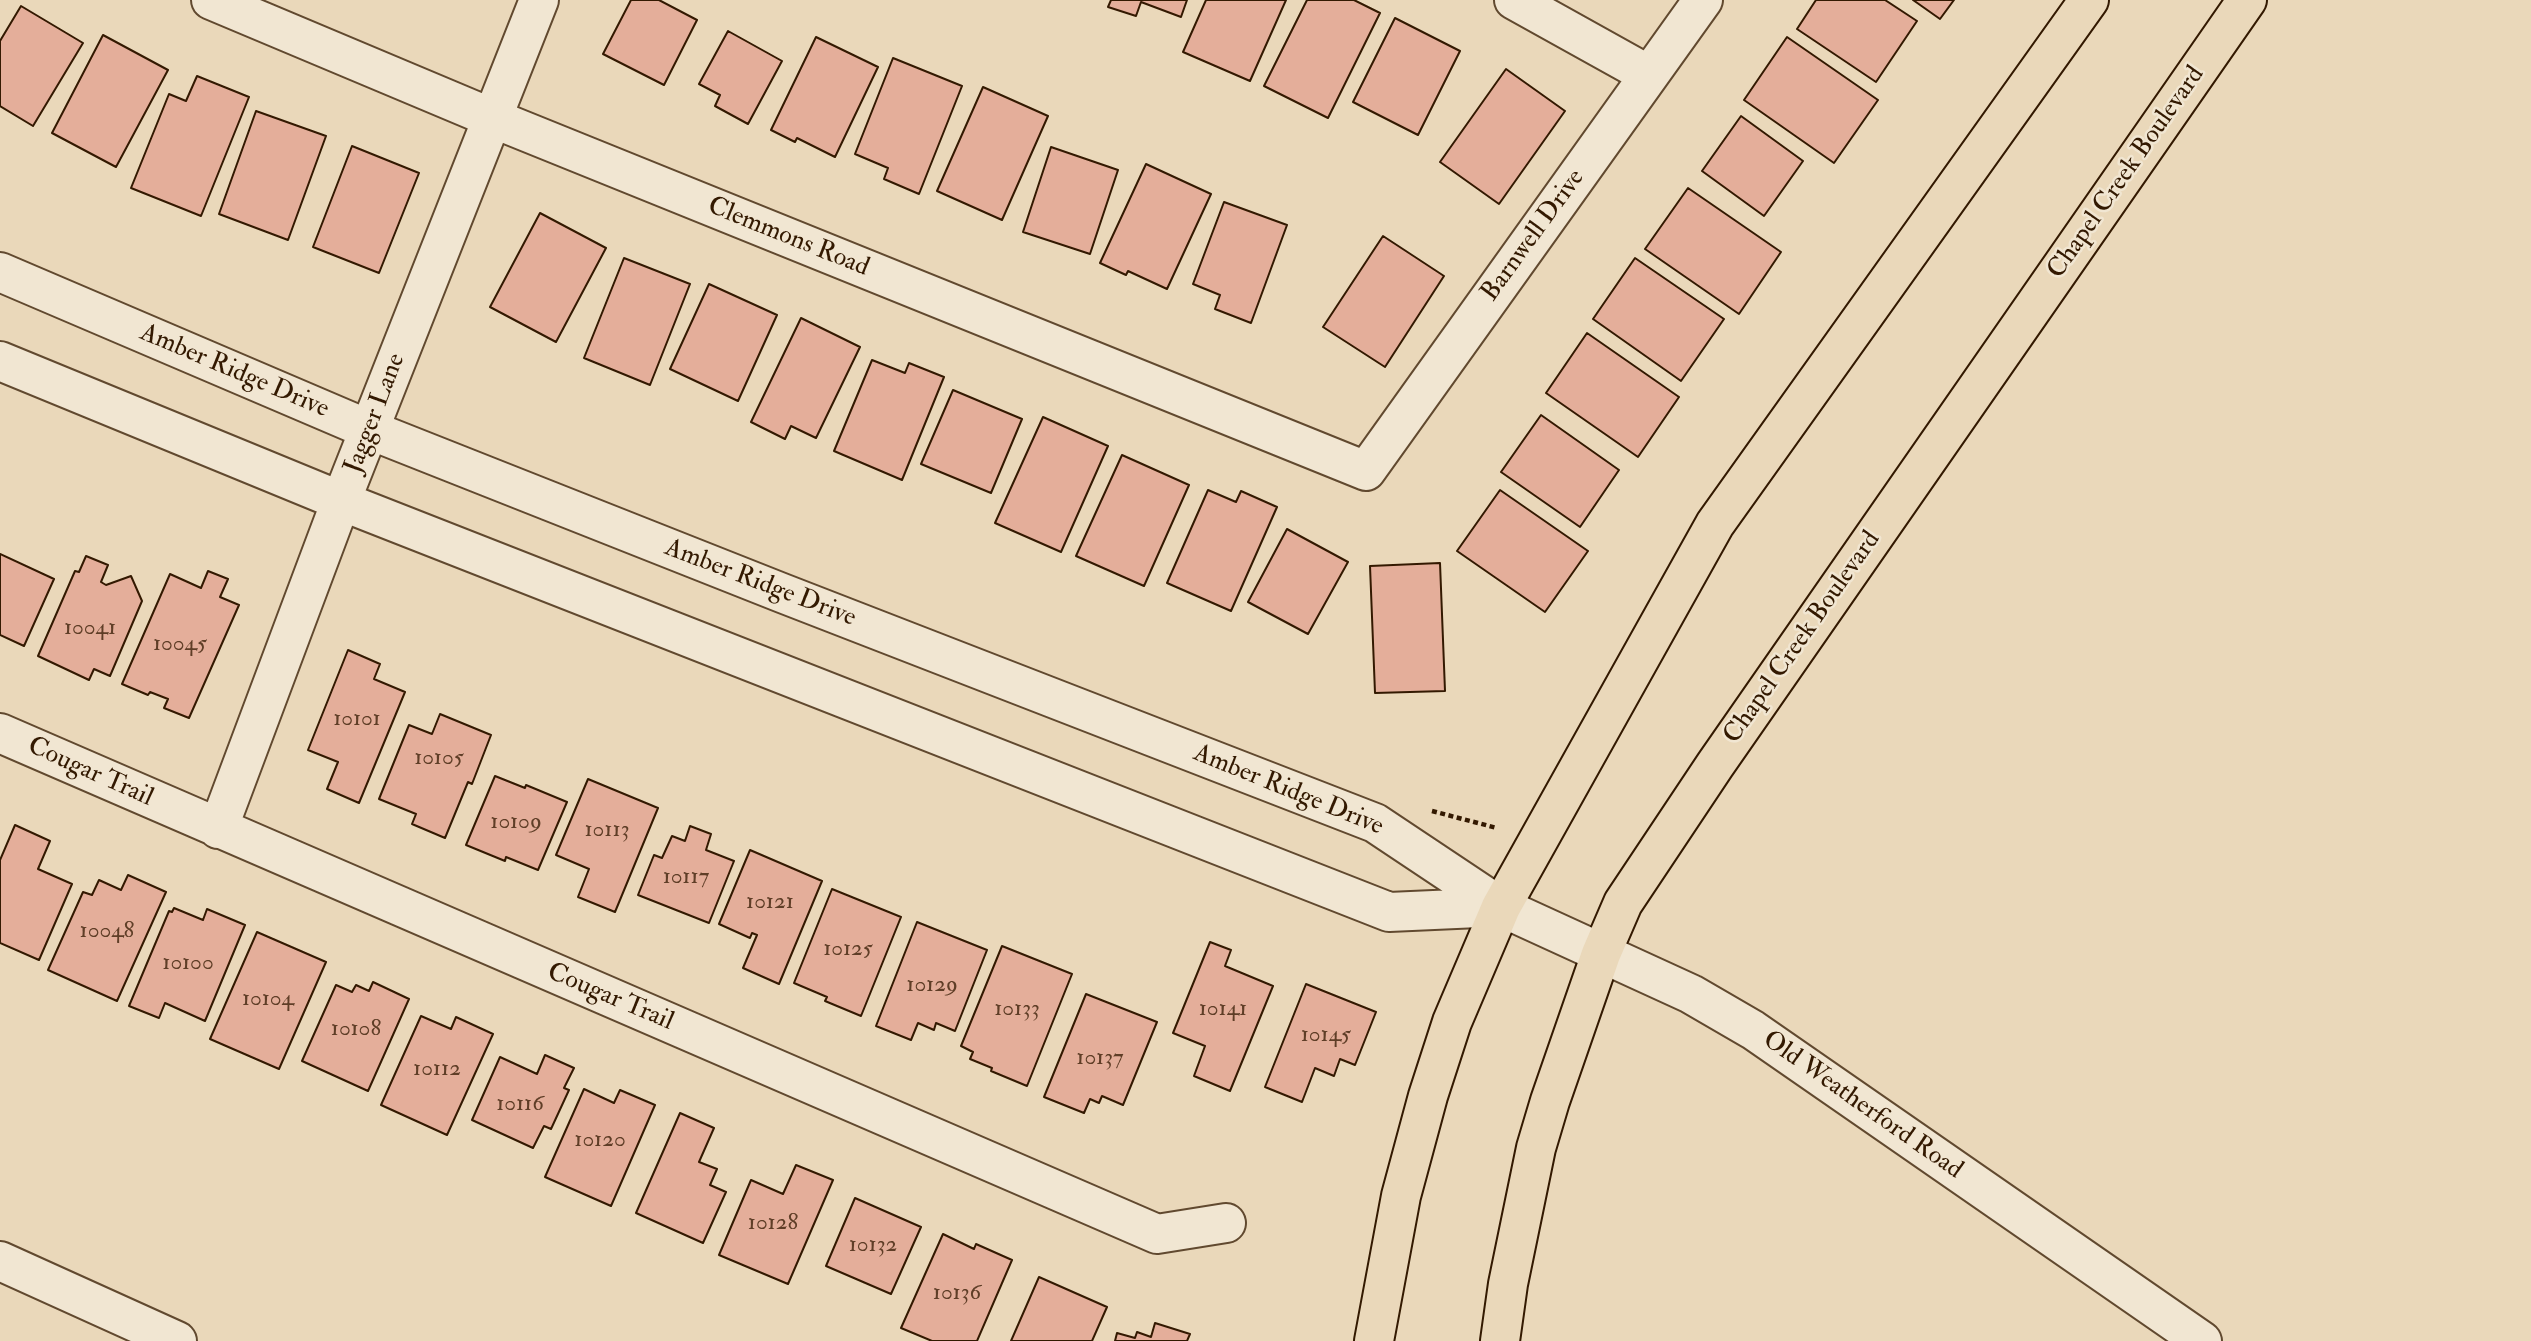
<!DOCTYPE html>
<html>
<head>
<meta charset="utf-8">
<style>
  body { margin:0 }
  canvas { display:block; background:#ead8ba }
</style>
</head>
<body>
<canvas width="2531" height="1341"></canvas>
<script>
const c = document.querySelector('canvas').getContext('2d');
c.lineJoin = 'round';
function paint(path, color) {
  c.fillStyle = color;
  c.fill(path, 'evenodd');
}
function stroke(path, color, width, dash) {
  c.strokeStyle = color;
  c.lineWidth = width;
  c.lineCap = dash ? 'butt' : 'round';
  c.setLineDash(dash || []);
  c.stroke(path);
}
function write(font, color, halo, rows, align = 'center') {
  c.font = font + ' "IM FELL Double Pica",serif';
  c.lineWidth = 5;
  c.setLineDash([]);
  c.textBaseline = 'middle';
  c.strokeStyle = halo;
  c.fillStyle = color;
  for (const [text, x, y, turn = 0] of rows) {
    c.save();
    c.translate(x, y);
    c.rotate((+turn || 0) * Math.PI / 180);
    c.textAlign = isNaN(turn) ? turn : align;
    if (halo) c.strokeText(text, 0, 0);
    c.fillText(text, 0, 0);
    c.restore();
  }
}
const building = new Path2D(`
  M631 0H659L697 20 664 85 603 54Z
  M1111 0H1187L1181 17 1141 2 1136 16 1108 7Z
  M1206 0H1286L1250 81 1183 52Z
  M1307 0H1354L1380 13 1328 118 1264 86Z
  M1816 0H1885L1917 21 1876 82 1797 29Z
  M1913 0H1954L1940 19Z
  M21 6 83 43 33 126 0 106V41Z
  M1395 18 1460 51 1418 135 1353 102Z
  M728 31 782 61 748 124 715 106 720 95 699 84Z
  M103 35 168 70 116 167 52 133Z
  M816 37 878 67 835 157 797 138 795 142 771 130Z
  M1787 37 1878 100 1834 163 1744 100Z
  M893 58 962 86 919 194 884 179 888 168 855 154Z
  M1506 69 1565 111 1499 204 1440 162Z
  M197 76 249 97 201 216 131 188 169 94 186 101Z
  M983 87 1048 116 1002 220 937 191Z
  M256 111 326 136 288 240 219 214Z
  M1741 116 1803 161 1764 216 1702 171Z
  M352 146 419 173 379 273 313 247Z
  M1051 147 1118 170 1090 254 1023 232Z
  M1146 164 1211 194 1167 289 1128 271 1126 275 1100 263Z
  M1688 188 1781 252 1739 314 1645 249Z
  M1224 202 1287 225 1251 323 1215 309 1220 295 1193 284Z
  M540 213 606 248 556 342 490 307Z
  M1383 236 1444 276 1385 367 1323 327Z
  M624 258 690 284 650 385 584 358Z
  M1635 258 1724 319 1681 381 1593 319Z
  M709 284 777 315 738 401 670 369Z
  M801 318 860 347 816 438 791 426 785 439 751 422Z
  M1587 333 1679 397 1638 457 1546 393Z
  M872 360 905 373 909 363 944 377 902 480 834 451Z
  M953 390 1022 419 991 493 921 464Z
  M1541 415 1619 470 1580 527 1501 472Z
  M1043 417 1108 446 1061 552 995 523Z
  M1122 455 1189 485 1144 586 1076 556Z
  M1208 490 1236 502 1241 491 1277 507 1231 611 1167 583Z
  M1500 490 1588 551 1545 612 1457 551Z
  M1287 529 1348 562 1308 634 1248 602Z
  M0 554 54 579 24 646 0 635Z
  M86 556 108 565 101 582 106 585 131 576 142 601 110 676 94 669 89 680 38 656 75 571 79 572Z
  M1440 563 1445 691 1375 693 1370 566Z
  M208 571 228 579 220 597 239 605 189 718 164 708 168 699 150 692 148 695 122 684 170 574 201 588Z
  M348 650 380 664 374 679 405 692 359 803 327 789 338 762 308 750Z
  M440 714 491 735 472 784 468 782 445 838 412 824 416 814 379 799 409 725 432 734Z
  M495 776 525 788 526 785 567 802 538 870 506 857 505 861 466 845Z
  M588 779 658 808 615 912 578 897 589 869 556 855Z
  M15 825 50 841 38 869 72 884 39 960 0 943V860Z
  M690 826 711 834 706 850 734 861 709 923 638 895 654 855 662 858 672 836 685 841Z
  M750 850 822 881 779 984 743 968 757 935 752 933 750 938 719 924Z
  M128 875 166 892 117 1001 48 970 83 892 92 895 99 880 121 890Z
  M832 889 901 917 861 1016 825 1001 827 997 794 983Z
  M174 908 203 920 207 909 245 925 205 1021 165 1003 159 1018 129 1006 169 911 172 912Z
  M917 922 987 950 955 1031 936 1023 934 1030 918 1023 911 1040 876 1026Z
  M257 932 326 962 279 1069 210 1039Z
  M1210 942 1231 950 1225 966 1273 986 1230 1091 1194 1076 1205 1046 1173 1033Z
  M1002 946 1072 974 1027 1086 991 1071 992 1068 970 1059 973 1052 961 1046Z
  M373 982 409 999 368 1091 302 1061 336 985 352 992 356 985 369 991Z
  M1306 984 1376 1012 1355 1065 1340 1059 1334 1076 1315 1068 1302 1102 1265 1087Z
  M1086 994 1157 1022 1123 1105 1102 1096 1099 1103 1090 1099 1084 1113 1044 1097Z
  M421 1016 451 1029 456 1017 493 1034 447 1135 381 1105Z
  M545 1055 574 1068 564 1088 569 1090 551 1129 544 1126 533 1148 472 1120 500 1057 537 1074Z
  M584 1089 614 1103 620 1090 655 1105 611 1206 545 1177Z
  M680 1113 714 1128 699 1162 717 1169 710 1185 726 1192 703 1243 636 1213Z
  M796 1165 833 1180 788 1284 719 1255 751 1180 783 1194Z
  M855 1198 921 1227 891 1294 826 1266Z
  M943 1234 974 1249 976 1244 1012 1260 977 1341H932L901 1328Z
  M1039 1277 1107 1307 1092 1341H1011Z
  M1155 1323 1190 1334 1187 1341H1115L1117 1333 1135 1338 1137 1332 1151 1337Z`);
const path = new Path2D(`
  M1432 811 1497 828`);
const minor = new Path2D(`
  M211 0 492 118 1366 471 1703 0
  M1514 0 1649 75
  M0 272 370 430 782 593 1375 823 1501 907 1691 994 1753 1030 2202 1341
  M0 361 341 501 1389 912 1501 907
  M0 733 1157 1234 1226 1223
  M218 829 341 501 539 0
  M0 1261 177 1341`);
const major = new Path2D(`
  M1374 1341 1401 1196 1428 1096 1452 1022 1501 907 1715 524 2089 0
  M1500 1341 1508 1284 1536 1148 1550 1101 1601 954 1623 903 1715 765 2247 0`);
const numberNames = [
  ["10041",90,629],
  ["10045",180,645],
  ["10101",357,720],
  ["10105",439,759],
  ["10109",516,823],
  ["10113",607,831],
  ["10117",686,878],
  ["10121",770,903],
  ["10048",107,932],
  ["10125",848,950],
  ["10100",188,964],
  ["10129",932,986],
  ["10104",268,1000],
  ["10133",1017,1010],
  ["10141",1223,1010],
  ["10108",356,1030],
  ["10145",1326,1036],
  ["10137",1100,1059],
  ["10112",437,1070],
  ["10116",520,1105],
  ["10120",600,1141],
  ["10128",773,1224],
  ["10132",873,1246],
  ["10136",957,1294]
];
const streetNames = [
  ["Chapel Creek Boulevard",2127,173,-55],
  ["Barnwell Drive",1534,236,-54],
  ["Clemmons Road",788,238,22],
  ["Amber Ridge Drive",234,372,23],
  ["Jagger Lane",376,414,-69],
  ["Amber Ridge Drive",760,584,21],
  ["Chapel Creek Boulevard",1803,638,-55],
  ["Cougar Trail",90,773,24],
  ["Amber Ridge Drive",1288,791,22],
  ["Cougar Trail",610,998,23],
  ["Old Weatherford Road",1862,1106,35]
];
paint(building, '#e4ae9a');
stroke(building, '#331901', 2);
stroke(minor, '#61492f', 42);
stroke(major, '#331901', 42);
stroke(path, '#331901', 4.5, [5, 3.5]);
stroke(minor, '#f1e6d2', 38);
stroke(major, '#ead8ba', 38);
write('23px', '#5f3e27', null, numberNames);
write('26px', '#331901', '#f1e6d2', streetNames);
</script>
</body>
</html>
